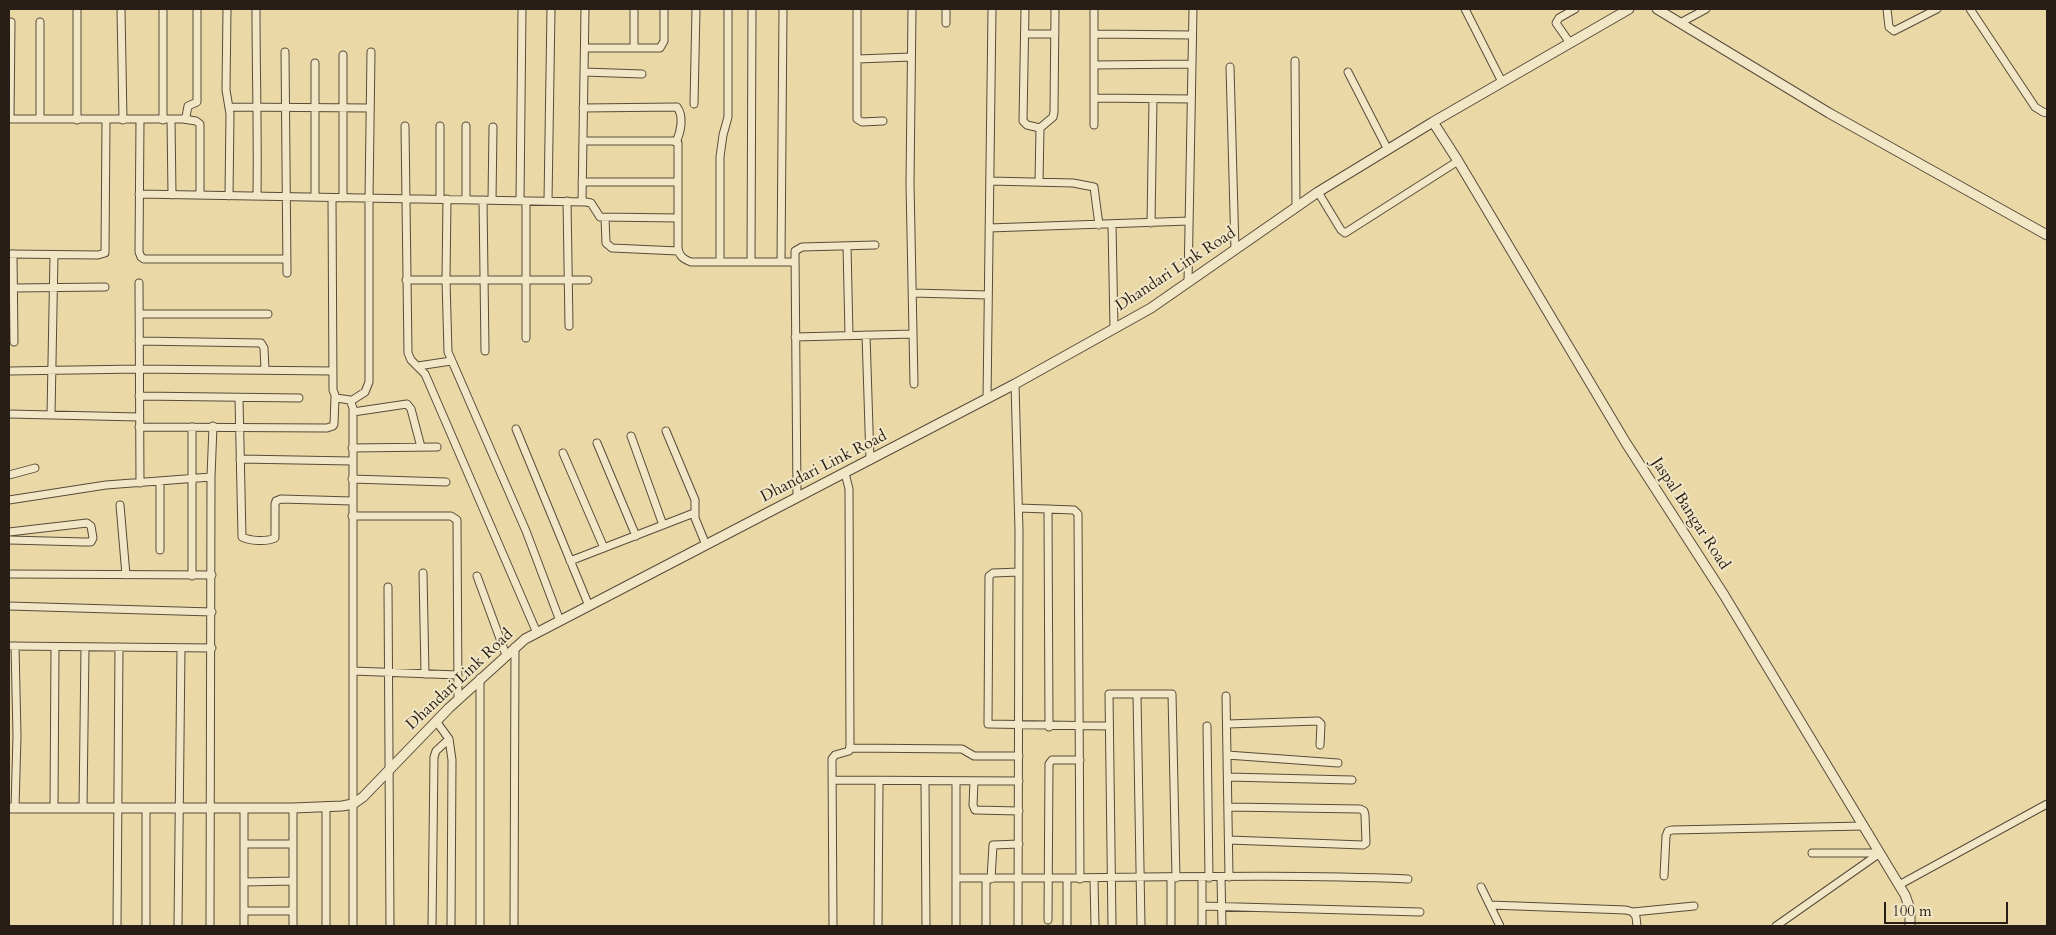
<!DOCTYPE html>
<html>
<head>
<meta charset="utf-8">
<style>
  body { margin:0 }
  #map { position:relative; width:2056px; height:935px; overflow:hidden; background:#ead8a6; font-family:Cardo,serif }
  canvas { display:block }
  .frame { position:absolute; inset:0; border:10px solid #281e17; pointer-events:none }
  .scale { position:absolute; left:1884px; top:902px; width:124px; height:22px; box-sizing:border-box; border:2px solid #281e17; border-top:0; padding-left:6px; font-size:15px; line-height:18px; white-space:nowrap; color:#281e17; -webkit-text-stroke:4px #f1e6c5; paint-order:stroke }
</style>
</head>
<body>
<div id="map">
<canvas width="2056" height="935"></canvas>
<div class="frame"></div>
<div class="scale">100 m</div>
</div>
<script>
const c = document.querySelector('canvas').getContext('2d');
c.lineJoin = 'round';
function stroke(path, color, width, dash) {
  c.strokeStyle = color;
  c.lineWidth = width;
  c.lineCap = dash ? 'butt' : 'round';
  c.setLineDash(dash || []);
  c.stroke(path);
}
function write(font, color, halo, rows, align = 'center') {
  c.font = font + ' Cardo,serif';
  c.lineWidth = 4;
  c.setLineDash([]);
  c.textBaseline = 'middle';
  c.strokeStyle = halo;
  c.fillStyle = color;
  for (const [text, x, y, turn = 0] of rows) {
    c.save();
    c.translate(x, y);
    c.rotate((+turn || 0) * Math.PI / 180);
    c.textAlign = isNaN(turn) ? turn : align;
    if (halo) c.strokeText(text, 0, 0);
    c.fillText(text, 0, 0);
    c.restore();
  }
}
const minor = new Path2D(`
  M121 9 123 120
  M163 9V120
  M227 9 226 90 230 114 229 196
  M256 9C256 72 258 134 257 196
  M857 9V119L862 122 883 121
  M912 9 910 183 914 384
  M946 9V23
  M1025 9 1023 121 1027 125 1040 128
  M1465 9 1502 82
  M1887 9 1889 27 1894 31 1937 9
  M1970 9 2035 107 2043 112 2047 113
  M1680 23 1706 9
  M1025 34H1055
  M1094 34 1192 35
  M1570 43 1556 23 1559 18 1575 9
  M585 48H660L664 41V9
  M634 48V9
  M285 52 287 273
  M858 59 911 57
  M1295 61 1296 208
  M315 63V197
  M1094 65 1191 64
  M1230 67 1235 250
  M584 72 642 74
  M1348 72 1388 150
  M1094 98 1191 99
  M694 104 696 9
  M229 107 370 108
  M583 108 677 107C684 116 681 132 676 142
  M9 119H183L186 117 188 106 197 102V9
  M10 119 11 22
  M40 119V22
  M171 119 172 195
  M183 119 196 121 200 124V195
  M77 120V9
  M140 120 139 252 141 257 144 259H287
  M1094 125V9
  M405 126 408 353 411 360 425 374 537 633
  M466 126V200
  M583 141H673L678 143V248C679 256 683 259 691 262H794
  M990 181 1073 183 1094 187 1099 225
  M582 182H678
  M1039 182 1040 128 1053 117 1054 112 1055 9
  M1318 192 1341 230 1345 233 1458 161
  M139 194 586 202 591 203 600 217 678 218
  M332 198 333 390 336 398 350 400 353 408V926
  M343 198V55
  M440 199V126
  M447 199 446 280 448 352 526 531 560 621
  M483 200 485 351
  M492 200 493 127
  M520 201 522 9
  M526 201V338
  M548 201 551 9
  M567 201 569 326
  M582 202 585 9
  M605 218 606 243 612 248 678 251
  M1151 223 1153 99
  M1112 224 1114 329
  M989 228 1189 221
  M847 246 849 335
  M9 254 98 255 105 253 106 120
  M13 254 14 342
  M720 262V157L723 135 728 117V9
  M751 262 752 9
  M781 262 783 9
  M406 280H588
  M1188 282 1193 9
  M139 283 140 483
  M14 288 105 287
  M913 293 988 295
  M139 314H268
  M866 335 870 460
  M795 337 913 334
  M139 341 261 343 264 348 265 370
  M418 366 451 361
  M9 371 139 369 333 371
  M1015 384 1019 531 1018 926
  M139 396 299 398
  M239 398 242 537C250 541 266 542 275 538V504L276 501 281 499 352 501
  M987 399 992 9
  M351 401 365 392 369 382V198L371 52
  M353 412 407 404 411 409 421 447
  M9 414 139 417
  M51 415 54 255
  M139 427 327 428 333 426 334 424 335 397
  M516 429 589 606
  M666 431 695 500V518L706 545
  M631 436 663 525
  M597 443 636 536
  M352 448 437 447
  M563 453 604 548
  M240 459 352 461
  M9 475 35 468
  M352 479 446 482
  M160 481V550
  M797 497 795 251 802 247 875 245
  M9 500 106 485 211 477
  M120 505 126 575
  M1019 508 1074 510 1078 514 1080 879
  M1048 509 1049 727
  M352 516H451L457 520 458 699
  M9 532 87 523 91 526 93 538 91 542H84L9 540
  M570 561 694 513
  M1019 572 993 573 989 576 988 724 1109 726
  M423 573 425 674
  M9 574 212 575
  M192 576V427
  M477 576 506 655
  M388 587 390 926
  M9 606 212 612
  M9 646 212 648
  M353 671 458 675
  M480 678V926
  M1137 695 1141 926
  M1226 696 1229 877
  M436 721 449 739 452 760 451 926
  M1228 724 1318 721 1321 724 1320 745
  M1207 726 1209 878
  M850 748 962 749 974 756H1019
  M1227 755 1338 763
  M1228 777 1352 780
  M832 780 1019 781
  M925 781 926 926
  M974 781 973 805 975 810 1019 811
  M1228 807 1360 809 1364 811 1365 815 1366 843 1363 845 1229 840
  M15 808 17 736 15 646
  M54 808 55 647
  M83 808 85 647
  M244 808V926
  M244 844H293
  M1812 853H1880
  M1664 876 1666 836 1668 831 1672 830 1864 826
  M1221 877 1222 926
  M956 878C1107 879 1258 873 1408 879
  M1171 878V926
  M991 879 993 845 1019 844
  M1067 879V926
  M1094 879 1095 926
  M244 882 293 881
  M1899 885 2047 804
  M1481 887 1500 926
  M1490 905 1626 910 1633 912 1636 917 1637 926
  M1202 906 1420 912
  M245 911H293
  M1633 912 1694 906
  M1048 920 1049 764 1052 760H1080
  M117 926 119 647
  M146 926V809
  M178 926 181 648
  M210 926 211 477 213 426
  M293 926V808
  M326 926V806
  M432 926 434 757 436 751 449 739
  M514 926 515 647
  M833 926 832 759 835 755 849 751 850 745 849 489 845 473
  M878 926 879 781
  M956 926V781
  M986 926V879
  M1112 926 1109 694H1172L1176 878
  M1202 926V878
  M1776 926 1880 853`);
const tertiary = new Path2D(`
  M1657 9 1829 113 2047 235
  M1433 122 1458 161 1626 443 1724 595 1905 895 1910 909V926
  M9 808H293L342 806 353 804 363 797 449 708 525 639 1015 384 1151 308 1318 192 1433 122 1629 9`);
const streetNames = [
  ["Dhandari Link Road",1176,270,-33],
  ["Dhandari Link Road",824,467,-27],
  ["Jaspal Bangar Road",1690,514,57],
  ["Dhandari Link Road",460,680,-43]
];
stroke(minor, '#584c3b', 9);
stroke(tertiary, '#584c3b', 11);
stroke(minor, '#f1e6c5', 7);
stroke(tertiary, '#f1e6c5', 9);
write('16px', '#281e17', '#f1e6c5', streetNames);
</script>
</body>
</html>
